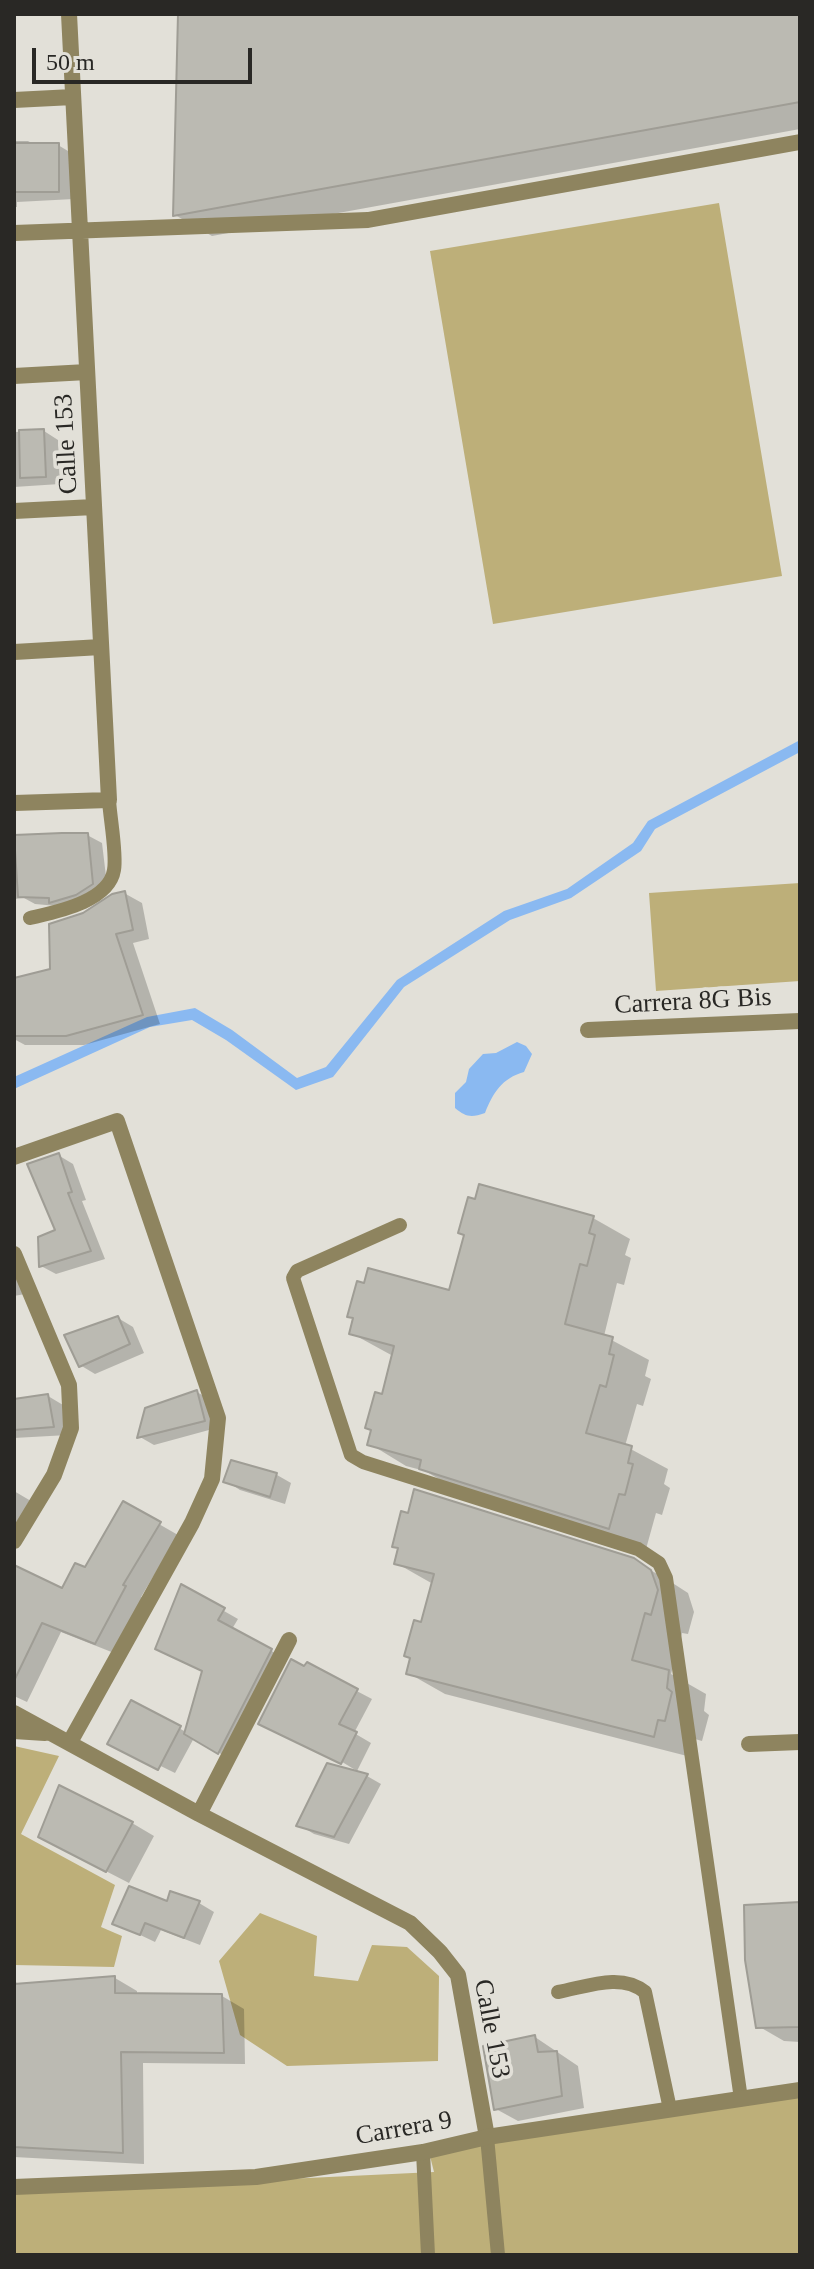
<!DOCTYPE html>
<html>
<head>
<meta charset="utf-8">
<style>
  body { margin:0 }
  #map { position:relative; width:814px; height:2269px; overflow:hidden; background:#e2e0d8; font-family:"Times New Roman",serif }
  canvas { display:block }
  .frame { position:absolute; inset:0; border:16px solid #292825; pointer-events:none }
  .scale { position:absolute; left:32px; top:48px; width:220px; height:36px; box-sizing:border-box; border:4px solid #292825; border-top:0; padding-left:10px; font-size:24px; line-height:28px; white-space:nowrap; color:#292825; -webkit-text-stroke:6px #e2e0d8; paint-order:stroke }
</style>
</head>
<body>
<div id="map">
<canvas width="814" height="2269"></canvas>
<div class="frame"></div>
<div class="scale">50 m</div>
</div>
<script>
const c = document.querySelector('canvas').getContext('2d');
c.lineJoin = 'round';
function paint(path, color) {
  c.fillStyle = color;
  c.fill(path, 'evenodd');
}
function stroke(path, color, width, dash) {
  c.strokeStyle = color;
  c.lineWidth = width;
  c.lineCap = dash ? 'butt' : 'round';
  c.setLineDash(dash || []);
  c.stroke(path);
}
function write(font, color, halo, rows, align = 'center') {
  c.font = font + ' "Times New Roman",serif';
  c.lineWidth = 7;
  c.setLineDash([]);
  c.textBaseline = 'middle';
  c.strokeStyle = halo;
  c.fillStyle = color;
  for (const [text, x, y, turn = 0] of rows) {
    c.save();
    c.translate(x, y);
    c.rotate((+turn || 0) * Math.PI / 180);
    c.textAlign = isNaN(turn) ? turn : align;
    if (halo) c.strokeText(text, 0, 0);
    c.fillText(text, 0, 0);
    c.restore();
  }
}
const green = new Path2D(`
  M719 203 782 576 493 624 430 251Z
  M800 883V981L656 991 649 893Z
  M14 1746 59 1756 21 1834 115 1885 101 1927 122 1936 114 1967 14 1965Z
  M260 1913 317 1936 314 1976 358 1981 372 1945 407 1947 439 1976 438 2061 287 2066 240 2035 219 1961Z
  M800 2092V2255H14V2192L434 2172 430 2156 490 2141Z`);
const water = new Path2D(`
  M800 740V752L655 829 641 851 571 898 510 920 404 987 333 1077 296 1090 226 1040 192 1020 150 1027 14 1089V1077L147 1017 195 1008 232 1030 297 1078 326 1067 397 980 504 911 567 889 633 843 648 821Z
  M517 1042 526 1046 532 1054 524 1072C502 1078 493 1093 485 1113 471 1118 466 1117 455 1108V1093L466 1082 469 1069 483 1054 496 1053Z`);
const shadow = new Path2D(`
  M180 14H800V129L212 236 175 215Z
  M14 141H28L35 145H58L73 154 74 199 17 202V207H14Z
  M44 431 58 440 60 484 14 487V432Z
  M87 835 102 843 108 893 57 906 35 904 24 898 14 899V838Z
  M124 893 142 903 149 939 133 943 160 1024 84 1045H25L14 1039V980L52 970Z
  M58 1155 73 1164 86 1200 82 1201 105 1259 56 1274 41 1266 58 1231Z
  M593 1218 630 1239 625 1255 631 1258 624 1285 617 1283 604 1336 649 1360 645 1376 651 1379 643 1406 637 1404 625 1446 668 1469 664 1484 670 1488 662 1515 656 1513 646 1549 458 1490 425 1471 406 1466 370 1444 393 1356 351 1333 451 1293Z
  M14 1250 25 1294 14 1296Z
  M118 1318 133 1327 144 1353 95 1374 80 1365Z
  M197 1392 212 1401 220 1427 154 1445 140 1437Z
  M48 1396 63 1405 68 1435 14 1438V1401Z
  M232 1462 277 1475 291 1483 285 1504 240 1490 226 1481Z
  M14 1491 36 1504 14 1539Z
  M124 1504 178 1535 141 1597 143 1598 114 1653 61 1632 27 1702 14 1696V1567L62 1591 86 1570Z
  M394 1546 633 1560 671 1582 688 1593 694 1612 688 1634 682 1633 671 1674 706 1694 704 1711 709 1715 702 1741 695 1739 691 1757 445 1694 408 1673 433 1584 396 1563 400 1549Z
  M182 1587 238 1619 232 1629 286 1659 233 1761 194 1738 175 1773 126 1749 131 1702 186 1732 204 1671Z
  M307 1665 372 1699 354 1733 371 1743 357 1771 334 1757Z
  M367 1776 381 1784 349 1844 314 1834 299 1825Z
  M132 1823 154 1836 129 1883 63 1849Z
  M199 1903 214 1912 200 1945 161 1930 155 1942 115 1923 168 1904Z
  M800 1904V2042L784 2041 758 2026Z
  M115 1978 137 1991V1995L222 1996 244 2009 245 2064 143 2063 144 2164 14 2157V1982L25 1985Z
  M535 2037 578 2066 584 2108 518 2121 496 2109Z`);
const building = new Path2D(`
  M178 14H800V102L173 216Z
  M14 143H59V192H14Z
  M44 429 46 477 20 478 19 430Z
  M62 833H88L93 884 76 895 49 903V898L18 897 14 835Z
  M125 891 133 930 116 934 143 1015 66 1036H14V978L50 969 49 924 83 913 112 894Z
  M59 1153 72 1192 68 1193 91 1251 39 1267 38 1237 55 1230 27 1164Z
  M479 1184 594 1216 589 1233 595 1235 587 1266 580 1264 565 1324 613 1337 609 1354 614 1355 606 1387 600 1385 586 1433 632 1446 628 1463 633 1464 625 1495 619 1494 609 1529 419 1469 421 1460 367 1445 371 1430 365 1428 375 1392 382 1394 394 1346 349 1334 353 1318 347 1317 357 1281 364 1283 368 1268 449 1290 464 1235 458 1233 468 1197 475 1199Z
  M118 1316 130 1344 79 1367 64 1335Z
  M197 1390 205 1421 137 1438 145 1408Z
  M48 1394 54 1427 14 1430V1399Z
  M231 1460 277 1473 270 1497 223 1482Z
  M414 1489 634 1558 651 1570 658 1590 651 1615 645 1613 632 1660 669 1670 667 1688 672 1692 665 1721 658 1720 654 1737 406 1674 410 1658 404 1656 414 1620 421 1622 434 1574 394 1564 398 1548 392 1547 401 1511 408 1513Z
  M123 1501 161 1522 123 1585 126 1586 95 1644 42 1623 14 1681V1565L62 1588 75 1563 85 1567Z
  M181 1584 225 1608 218 1620 272 1649 218 1754 184 1734 202 1671 155 1649Z
  M291 1659 304 1666 307 1662 358 1689 339 1724 357 1732 341 1764 258 1724Z
  M131 1700 181 1726 158 1770 107 1744Z
  M327 1763 368 1774 334 1837 296 1826Z
  M59 1785 133 1822 106 1872 38 1837Z
  M129 1886 167 1901 170 1891 200 1901 184 1938 145 1923 140 1935 112 1924Z
  M800 1902V2027L756 2028 745 1960 744 1905Z
  M115 1976V1993L222 1994 224 2053 121 2052 123 2153 14 2147V1984Z
  M535 2035 538 2052 557 2051 562 2096 494 2110 483 2046Z`);
const service = new Path2D(`
  M30 918C55 912 109 902 114 870 117 854 110 818 109 800
  M400 1225 297 1271 293 1278 351 1455 363 1462 638 1549 659 1563 666 1578 741 2099
  M558 1992C586 1987 621 1972 645 1992L670 2109
  M487 2137 498 2255
  M423 2152 428 2255`);
const minor = new Path2D(`
  M14 100 73 97
  M14 233 368 220 800 142
  M14 376 87 372
  M14 511 94 507
  M14 652 101 647
  M14 803 109 800 69 14
  M588 1030 800 1021
  M14 1157 117 1121 218 1418 212 1479 192 1523 70 1742
  M14 1254 69 1385 71 1428 54 1475 14 1541
  M14 1713 199 1814 410 1923 440 1952 458 1975 487 2137
  M14 1731 45 1733
  M749 1744 800 1742
  M199 1814 289 1640`);
const tertiary = new Path2D(`
  M14 2187 256 2177 423 2152 487 2137 800 2090`);
const streetNames = [
  ["Calle 153",67,444,-93],
  ["Carrera 8G Bis",693,1002,-3],
  ["Calle 153",491,2029,79],
  ["Carrera 9",404,2129,-10]
];
paint(green, '#bdaf79');
paint(water, '#8ab9f1');
paint(shadow, '#0003');
paint(building, '#bbbab2');
stroke(building, '#9f9d95', 2);
stroke(service, '#8e845f', 14);
stroke(minor, '#8e845f', 16);
stroke(tertiary, '#8e845f', 16);
write('26px', '#292825', '#e2e0d8', streetNames);
</script>
</body>
</html>
